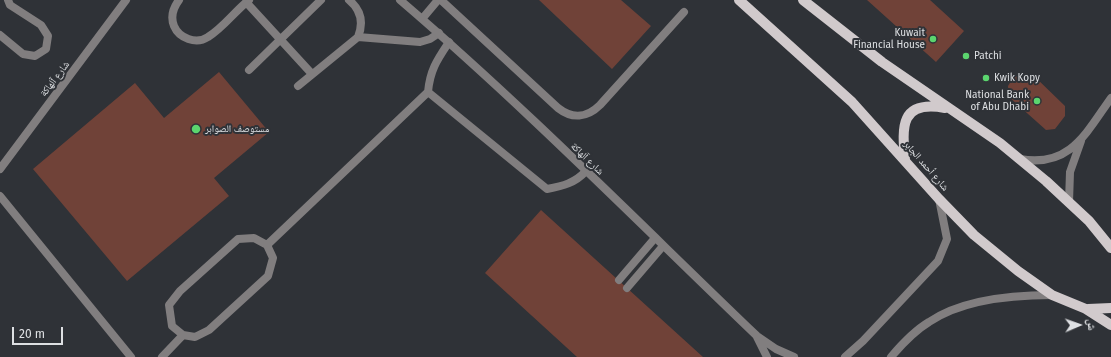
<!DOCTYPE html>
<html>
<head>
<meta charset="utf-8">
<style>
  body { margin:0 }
  #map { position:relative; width:1111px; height:357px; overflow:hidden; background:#2f3237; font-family:"Fira Sans","Noto Naskh Arabic",sans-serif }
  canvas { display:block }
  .north { position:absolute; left:1059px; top:305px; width:40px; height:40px; -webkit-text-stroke:3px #2f3237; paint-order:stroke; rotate:88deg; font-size:11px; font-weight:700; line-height:16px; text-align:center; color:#dee0e3 }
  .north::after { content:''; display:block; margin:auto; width:14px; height:18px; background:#dee0e3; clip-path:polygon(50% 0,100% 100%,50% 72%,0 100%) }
  .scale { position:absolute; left:12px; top:327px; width:51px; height:18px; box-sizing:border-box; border:2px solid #dee0e3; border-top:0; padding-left:5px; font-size:12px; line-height:14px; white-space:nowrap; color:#dee0e3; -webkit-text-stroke:3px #2f3237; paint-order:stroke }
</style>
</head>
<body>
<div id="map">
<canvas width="1111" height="357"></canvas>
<div class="north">ش</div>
<div class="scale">20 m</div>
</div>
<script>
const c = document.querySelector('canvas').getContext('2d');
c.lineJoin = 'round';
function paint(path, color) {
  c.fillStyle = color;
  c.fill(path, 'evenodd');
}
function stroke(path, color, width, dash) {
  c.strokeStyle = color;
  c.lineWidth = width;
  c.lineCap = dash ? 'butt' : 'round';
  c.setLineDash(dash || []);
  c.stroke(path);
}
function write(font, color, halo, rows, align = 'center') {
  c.font = font + ' "Fira Sans","Noto Naskh Arabic",sans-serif';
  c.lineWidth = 4;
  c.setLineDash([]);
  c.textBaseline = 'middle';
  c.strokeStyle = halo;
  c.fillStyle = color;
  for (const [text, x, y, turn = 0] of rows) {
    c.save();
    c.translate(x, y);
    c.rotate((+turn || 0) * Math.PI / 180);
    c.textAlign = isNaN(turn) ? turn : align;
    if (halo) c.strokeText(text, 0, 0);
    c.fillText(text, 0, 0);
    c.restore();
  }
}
const building = new Path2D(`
  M539 0H621L651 26 612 69Z
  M867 0H930L964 31 936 62Z
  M219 72 269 132 214 178 229 196 127 281 33 169 135 83 164 118Z
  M1023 73 1033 75 1065 106V116L1055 129 1046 130 1009 97 1008 86 1013 78Z
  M541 210 703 357H577L485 273Z`);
const service = new Path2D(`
  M179 0C173 8 170 16 174 26 179 38 196 45 208 37 223 28 235 11 249 0
  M246 2 312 74
  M0 35 23 54 35 56 46 49 48 36 41 25 10 5 8 0
  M358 37 420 42 430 39 439 33
  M249 70 321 0
  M298 86 358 37C364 22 361 10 349 0
  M428 92 547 189C563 186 575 183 586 171
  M0 196 131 357
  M254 238 267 245 273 258 268 276 209 330 195 337 183 335 172 326 169 305 180 291 238 239Z
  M267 245 428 92C430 70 437 60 449 42
  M619 280 655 238
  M627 288 663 246
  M162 357 183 335`);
const minor = new Path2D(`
  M400 0C524 106 639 223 757 336L776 349 794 357
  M441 0 558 108C572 119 587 118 600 105L684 12
  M422 19 438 0
  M0 169 126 0
  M757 337 767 357
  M845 357 863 341 938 261 947 239 939 199
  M891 357C902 344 914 331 929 322 963 299 1013 295 1052 295`);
const tertiary = new Path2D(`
  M1020 159C1070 168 1086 133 1111 98
  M1069 202 1070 172 1081 141`);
const primary = new Path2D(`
  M739 0 852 102 939 199 974 235 1018 271 1052 295 1086 309 1111 325
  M803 0 882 62 1000 143 1046 181 1089 221 1111 248
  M905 160C902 126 900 100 945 108
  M1088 309 1111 308`);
const markers = [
  [933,39,4,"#5bd56e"],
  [966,56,4,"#5bd56e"],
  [986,78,4,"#5bd56e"],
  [1037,101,4,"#5bd56e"],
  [196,129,5,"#5bd56e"]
];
const poiNames = [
  ["Kuwait",925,33,"right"],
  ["Financial House",925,45,"right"],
  ["Patchi",974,56],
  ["Kwik Kopy",994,78],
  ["National Bank",1029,95,"right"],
  ["of Abu Dhabi",1029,107,"right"],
  ["مستوصف الصوابر",205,129]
];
const streetNames = [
  ["شارع آلهاكة",55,79,-53],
  ["شارع آلهاكة",587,159,44],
  ["شارع أحمد الجابر",926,166,49]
];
paint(building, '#704238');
stroke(service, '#817e7f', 8);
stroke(minor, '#817e7f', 8);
stroke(tertiary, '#817e7f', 8);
stroke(primary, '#d1cacc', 10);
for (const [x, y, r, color] of markers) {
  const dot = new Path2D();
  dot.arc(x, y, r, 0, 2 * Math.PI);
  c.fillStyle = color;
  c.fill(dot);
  stroke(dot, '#2f3237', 1.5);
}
write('10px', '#dee0e3', '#2f3237', poiNames, 'left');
write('10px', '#dee0e3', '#2f3237', streetNames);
</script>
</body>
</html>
